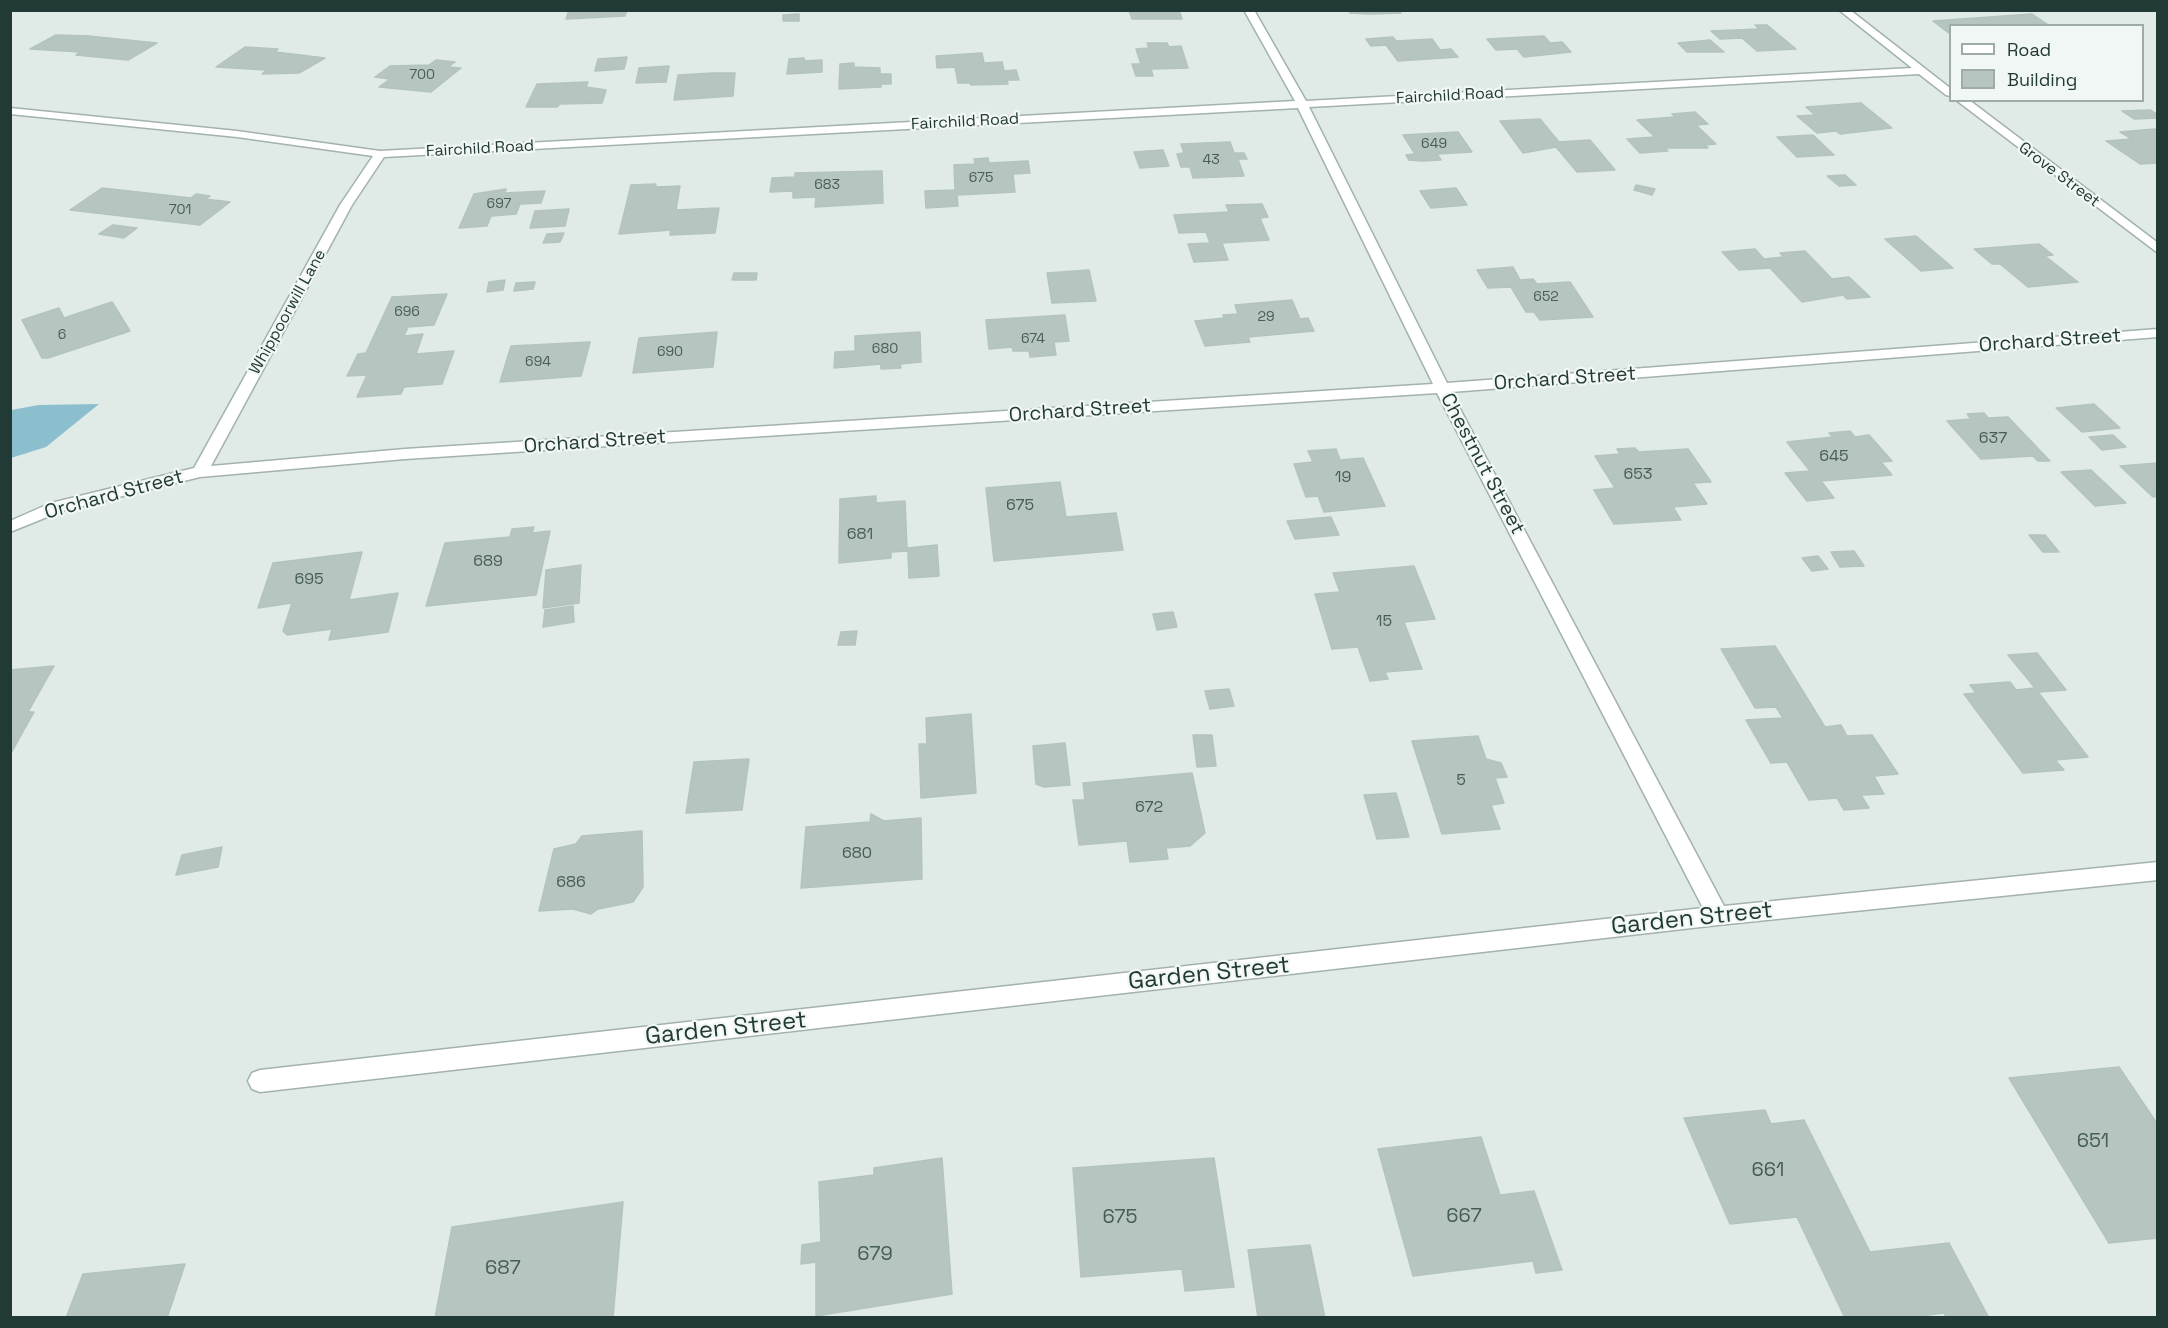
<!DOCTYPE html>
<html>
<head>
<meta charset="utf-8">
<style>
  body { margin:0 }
  #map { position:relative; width:2168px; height:1328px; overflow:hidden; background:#e0eae6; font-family:"Space Grotesk",sans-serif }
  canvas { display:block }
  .frame { position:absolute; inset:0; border:12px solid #223a35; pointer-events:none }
  .legend { position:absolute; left:1949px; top:24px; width:195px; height:78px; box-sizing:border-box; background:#f1f7f4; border:2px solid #9eaba8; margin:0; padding:8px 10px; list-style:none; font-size:18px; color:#223a35 }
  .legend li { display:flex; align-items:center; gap:12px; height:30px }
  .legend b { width:30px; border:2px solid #9eaba8 }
</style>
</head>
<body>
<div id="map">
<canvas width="2168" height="1328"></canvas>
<div class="frame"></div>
<ul class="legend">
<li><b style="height:8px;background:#fff"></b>Road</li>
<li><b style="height:16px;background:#b6c5c0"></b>Building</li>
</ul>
</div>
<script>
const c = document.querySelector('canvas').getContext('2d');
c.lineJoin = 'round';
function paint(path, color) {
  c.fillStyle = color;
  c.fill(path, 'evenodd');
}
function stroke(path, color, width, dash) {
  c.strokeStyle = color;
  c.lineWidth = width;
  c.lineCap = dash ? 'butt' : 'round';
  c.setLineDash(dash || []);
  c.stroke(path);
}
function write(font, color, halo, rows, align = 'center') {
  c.font = font + ' "Space Grotesk",sans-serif';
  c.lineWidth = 4.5;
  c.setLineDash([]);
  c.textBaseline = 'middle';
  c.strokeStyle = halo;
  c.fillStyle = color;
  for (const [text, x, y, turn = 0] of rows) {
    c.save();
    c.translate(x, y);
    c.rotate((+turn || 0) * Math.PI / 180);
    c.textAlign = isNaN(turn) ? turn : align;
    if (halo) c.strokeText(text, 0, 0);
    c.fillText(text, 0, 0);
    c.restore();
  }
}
const water = new Path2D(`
  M99 404 46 447 11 458V410L39 405Z`);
const building = new Path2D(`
  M569 10H627L625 16 566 19Z
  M1129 10H1179L1182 19H1132Z
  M1348 10H1399L1401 13 1369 14 1350 13Z
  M799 14V21H783V15Z
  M2032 14 2050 26H1950V34L1933 21Z
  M1755 25H1767L1796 49 1757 51 1742 38 1720 39 1711 31 1759 29Z
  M56 35 88 36 157 43 128 60 76 55 81 52 30 49Z
  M1544 36 1550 43 1562 42 1571 52 1524 57 1517 49 1496 50 1487 39Z
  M1393 37 1396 41 1432 39 1440 50 1451 49 1458 57 1398 61 1386 45 1371 46 1366 39Z
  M1710 40 1724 52H1687L1678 43Z
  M1147 43H1167L1169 47 1181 46 1188 68 1151 69 1153 76H1136L1132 64H1141L1136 49 1149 48Z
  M245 47 278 49 275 52 325 58 299 73 262 74 267 70 216 67Z
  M982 53 984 63 1002 62 1004 71 1016 70 1019 80H1007L1008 84 971 85 970 83H958L955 67 937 68 936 56Z
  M627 57 624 69 595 71 598 59Z
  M804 58V61L822 60V72L787 74 789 59Z
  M436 60 455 62 448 67 461 68 431 92 379 87 390 79 375 77 390 66 429 65Z
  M854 63V67L880 68V74H891V84H881V87L839 89 840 64Z
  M669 66 666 82 636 83 639 68Z
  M714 73H735L733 96 674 100 678 75Z
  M588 82 586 87 606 90 602 103 560 104 557 107H526L537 84Z
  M1861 103 1892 128 1840 134 1836 131 1817 133 1797 116 1815 115 1806 107Z
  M2150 110 2158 115V118L2134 119 2122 111Z
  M1695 112 1708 124 1696 125 1716 144 1705 145 1708 148H1665L1668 151 1640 153 1627 139 1655 137 1637 120 1675 117 1672 114Z
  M1540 119 1559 142 1590 140 1615 170 1577 172 1556 147 1523 153 1500 121Z
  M2154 129 2158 131V163L2140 164 2106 141 2132 139 2120 132Z
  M1458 132 1472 152 1437 154 1441 160 1422 161 1409 160 1406 155 1415 154 1403 135Z
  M1813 135 1834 155 1797 157 1777 137Z
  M1230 142 1234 153H1244L1247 159H1238L1244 176 1193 178 1190 167H1181L1177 154 1184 153 1181 144Z
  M1163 150 1169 166 1140 168 1134 152Z
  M988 158 989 163 1028 161 1030 173 1013 174 1015 192 957 195 958 206 926 208 925 191 955 190 954 165 975 164 974 159Z
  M882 171 883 203 815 207 816 197 793 198V191L770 192 772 178 795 177V173Z
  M1845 175 1856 185 1839 186 1827 176Z
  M656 184 655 187 680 186 676 210 719 208 715 233 670 235 671 230 619 234 631 185Z
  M1636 185 1655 189 1652 195 1634 190Z
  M102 188 191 198 196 194 210 196 205 199 230 202 200 225 70 210Z
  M1456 188 1467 205 1431 208 1420 191Z
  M506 189 505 193 545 191 541 203 520 204 516 214 491 216 487 226 459 228 474 194Z
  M1262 204 1268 217 1260 218 1269 240 1222 243 1228 260 1194 262 1188 244 1210 243 1206 232 1179 233 1174 215 1229 212 1226 205Z
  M569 209 565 226 530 228 535 211Z
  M113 225 137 228 124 238 99 234Z
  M564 233 560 242 543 243 547 234Z
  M1916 236 1953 268 1921 271 1885 239Z
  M2039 244 2053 255 2045 256 2078 282 2028 287 2000 264H1992L1974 249Z
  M1755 249 1764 259 1784 257 1780 253 1805 251 1832 279 1849 277 1870 297 1847 299 1843 295 1802 302 1770 268 1739 270 1722 252Z
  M1513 267 1520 280 1533 279 1537 284 1570 282 1593 317 1540 320 1534 312H1526L1511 287 1488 288 1477 270Z
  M1089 270 1096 301 1052 303 1047 273Z
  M734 273H757L756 280H732Z
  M505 280 503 290 487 292 489 282Z
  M535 282 533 289 514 291 516 283Z
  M447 294 434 325 408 327 404 336 423 334 416 354 454 351 442 384 404 387 401 394 357 397 367 375 347 376 358 354 366 353 392 297Z
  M1292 300 1300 319 1308 318 1314 331 1248 337 1250 342 1205 346 1195 321 1224 318 1223 315 1238 314 1235 305Z
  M112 302 130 331 48 358H42L22 320 59 308 64 318Z
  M1065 315 1069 341 1054 342 1056 355 1030 357 1029 351H1013L1012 347 989 349 986 320Z
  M717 332 713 367 633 373 639 338Z
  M920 332 921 362 900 364 901 368 881 369V364L834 368 835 352 855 351V336Z
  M590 342 581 376 500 382 511 346Z
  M2094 404 2120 428 2082 432 2056 408Z
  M1984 413 1988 418 2008 417 2050 461H2038L2033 456 1981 459 1947 421 1971 419 1967 414Z
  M1850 431 1855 437 1869 435 1892 461 1881 462 1892 475 1821 481 1834 498 1807 501 1785 473 1810 471 1787 442 1833 437 1829 433Z
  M2113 435 2126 447 2102 450 2089 437Z
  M1635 448 1639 452 1688 449 1711 482 1693 483 1707 504 1673 507 1681 520 1614 524 1594 490 1615 488 1595 456 1620 454 1617 449Z
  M1336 449 1340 460 1363 458 1385 506 1324 512 1318 496 1306 497 1294 464 1313 462 1308 451Z
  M2158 463V496L2153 497 2120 466Z
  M2091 470 2126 503 2095 506 2061 472Z
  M1060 482 1066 517 1116 513 1123 550 994 561 986 488Z
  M876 496V503L905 501 907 548 937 545 939 576 909 578 908 551 891 552V558L839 563 840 499Z
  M1331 517 1339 535 1295 539 1287 521Z
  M534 527 532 533 550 531 536 595 426 606 445 543 510 537 512 529Z
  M2029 535H2045L2059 552H2043Z
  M1854 551 1864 566 1840 567 1831 552Z
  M362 552 349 600 398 593 388 632 329 640 332 629 287 635 283 631 292 603 258 608 273 563Z
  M1818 556 1828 569 1812 571 1802 558Z
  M581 565 579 603 543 608 546 570Z
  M1414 566 1435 619 1404 622 1422 669 1385 672 1388 679 1370 681 1358 647 1332 649 1315 594 1340 592 1333 573Z
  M573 606 574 622 543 627 545 610Z
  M1173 612 1177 627 1157 630 1153 614Z
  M857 631 855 645H838L841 632Z
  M1775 646 1825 727 1841 725 1847 736 1872 735 1898 774 1874 776 1884 794 1861 795 1869 808 1844 810 1837 798 1809 800 1787 762 1771 763 1746 720 1783 718 1776 707 1755 708 1721 649Z
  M2037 653 2066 690 2038 692 2088 757 2055 760 2064 770 2023 773 1964 694 1976 693 1970 685 2010 682 2016 690 2035 688 2008 655Z
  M54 666 28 712H34L10 755V670Z
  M1229 689 1234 706 1210 709 1205 691Z
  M971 714 976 793 921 798 919 744H927L926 718Z
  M1193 735H1212L1216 766 1197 767Z
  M1478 736 1486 759 1501 763 1507 777 1495 778 1504 803 1491 805 1500 829 1442 834 1412 741Z
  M1065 743 1070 785 1044 787 1036 784 1033 746Z
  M749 759 742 810 686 813 694 762Z
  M1192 773 1205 833 1190 846 1166 848 1168 859 1130 862 1127 841 1079 845 1073 800H1085L1083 783Z
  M1396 793 1409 837 1377 839 1364 795Z
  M871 814 884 821 921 818 922 879 801 888 806 827 870 822Z
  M642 831 643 887 633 902 598 909 591 914 573 909 539 911 554 849 576 844 582 836Z
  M222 847 218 867 176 875 182 855Z
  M2119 1067 2158 1125V1238L2109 1243 2009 1078Z
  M1765 1110 1771 1124 1804 1120 1870 1252 1949 1243 1989 1318H1947L1944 1313 1904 1318H1845L1797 1217 1730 1224 1684 1118Z
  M1481 1137 1500 1195 1534 1191 1562 1270 1536 1273 1533 1261 1413 1276 1378 1149Z
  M942 1158 952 1294 816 1316V1262L801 1264 802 1245 821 1242 819 1182 874 1175V1168Z
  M1214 1158 1234 1287 1185 1291 1182 1269 1081 1277 1073 1168Z
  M623 1202 613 1318H435L452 1227Z
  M1310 1245 1325 1318H1258L1248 1250Z
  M185 1264 167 1318H66L83 1274Z`);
const minor = new Path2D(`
  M1244 10H1254L1306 101 1912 68 1839 10H1850L1950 88V96L1946 95 1919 74 1309 107 1447 383 2158 329V337L1451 392 1724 906 2158 862V880L1718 925 260 1092 252 1089 248 1081 252 1073 260 1070 1703 908 1437 393 405 459 200 477 62 511 10 532V521L51 503 194 468 340 205 373 156 237 137 10 114V108L237 131 380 151 1295 101ZM1298 108 1433 384 405 449 211 466 352 205 384 157Z
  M1956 100H1969L2158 243V253Z`);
const farNumbernames = [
  ["700",422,75],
  ["649",1434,144],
  ["43",1211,160],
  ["675",981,178],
  ["683",827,185],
  ["697",499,204],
  ["701",180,210],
  ["652",1546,297],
  ["696",407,312],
  ["29",1266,317],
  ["6",62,335],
  ["674",1033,339],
  ["680",885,349],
  ["690",670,352],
  ["694",538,362]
];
const farStreetnames = [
  ["Fairchild Road",1450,96,-3],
  ["Fairchild Road",965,122,-3],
  ["Fairchild Road",480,149,-3],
  ["Grove Street",2059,175,37],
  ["Whippoorwill Lane",288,312,-61]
];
const numberNames = [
  ["637",1993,439],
  ["645",1834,457],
  ["653",1638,475],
  ["19",1343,478],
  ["675",1020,506],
  ["681",860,535],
  ["689",488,562],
  ["695",309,580],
  ["15",1384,622],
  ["5",1461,781],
  ["672",1149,808],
  ["680",857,854],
  ["686",571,883]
];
const streetNames = [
  ["Orchard Street",2050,341,-4],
  ["Orchard Street",1565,379,-4],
  ["Orchard Street",1080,411,-4],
  ["Orchard Street",595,442,-4],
  ["Chestnut Street",1482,464,62],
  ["Orchard Street",114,495,-15]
];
const nearNumbernames = [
  ["651",2093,1142],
  ["661",1768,1171],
  ["667",1464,1217],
  ["675",1120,1218],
  ["679",875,1255],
  ["687",503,1269]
];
const nearStreetnames = [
  ["Garden Street",1692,919,-6],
  ["Garden Street",1209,974,-6],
  ["Garden Street",726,1029,-6]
];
paint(water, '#8bbfcd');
paint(building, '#b6c5c0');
stroke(building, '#b3c3be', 1.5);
stroke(minor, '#a3b2ad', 3);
paint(minor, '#fff');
write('14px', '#475d58', null, farNumbernames);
write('16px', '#223a35', '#f1f7f4', farStreetnames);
write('16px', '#475d58', null, numberNames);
write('20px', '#223a35', '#f1f7f4', streetNames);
write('20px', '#475d58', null, nearNumbernames);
write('24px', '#223a35', '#f1f7f4', nearStreetnames);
</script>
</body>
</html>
